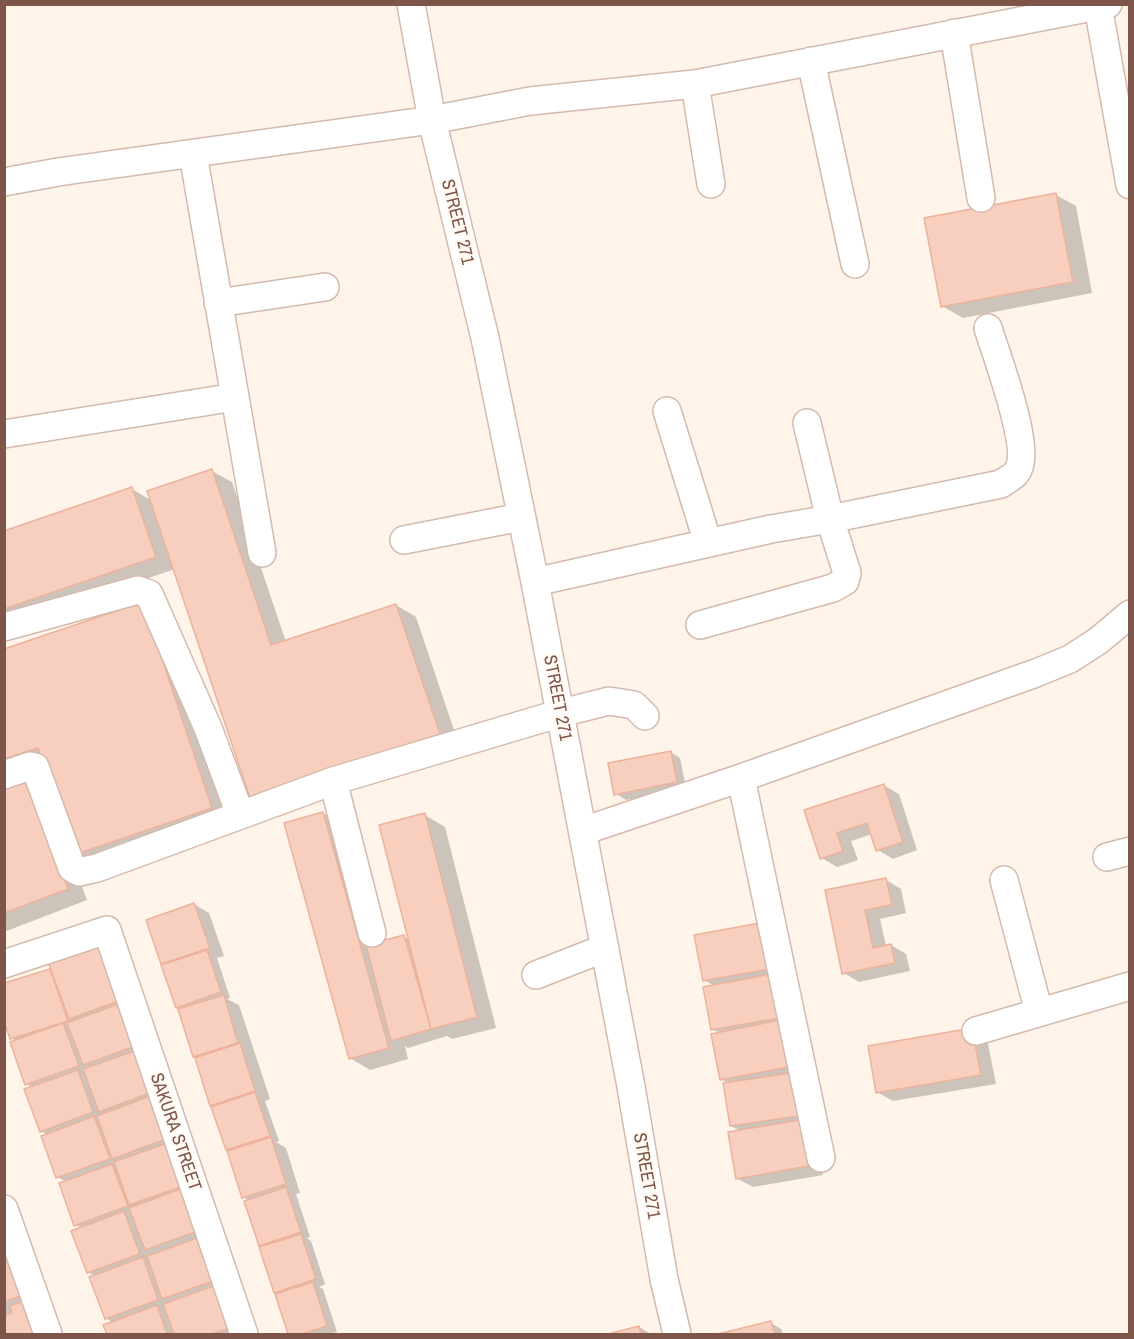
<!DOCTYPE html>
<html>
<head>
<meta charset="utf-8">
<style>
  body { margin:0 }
  #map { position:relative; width:1134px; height:1339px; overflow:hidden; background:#fff4ea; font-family:"Archivo Narrow",sans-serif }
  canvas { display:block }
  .frame { position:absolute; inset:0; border:6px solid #7e5649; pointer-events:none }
</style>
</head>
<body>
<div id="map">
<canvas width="1134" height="1339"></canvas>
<div class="frame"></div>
</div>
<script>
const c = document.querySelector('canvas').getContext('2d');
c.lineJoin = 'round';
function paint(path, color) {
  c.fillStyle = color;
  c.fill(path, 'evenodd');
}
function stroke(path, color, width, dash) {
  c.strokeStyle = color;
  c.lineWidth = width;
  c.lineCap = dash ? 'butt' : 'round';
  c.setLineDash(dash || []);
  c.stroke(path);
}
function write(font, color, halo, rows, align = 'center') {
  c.font = font + ' "Archivo Narrow",sans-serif';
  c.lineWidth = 5;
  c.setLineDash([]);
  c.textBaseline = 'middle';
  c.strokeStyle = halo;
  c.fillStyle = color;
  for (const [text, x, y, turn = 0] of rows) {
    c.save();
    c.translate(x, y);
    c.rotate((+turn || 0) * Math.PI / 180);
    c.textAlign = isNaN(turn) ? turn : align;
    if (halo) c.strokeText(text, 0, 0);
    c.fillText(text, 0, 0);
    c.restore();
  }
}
const shadow = new Path2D(`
  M1056 195 1076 206 1092 293 963 318 942 306Z
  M212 471 232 482 286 642 396 605 416 617 459 745 271 809 175 569 4 627V532L132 489 152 501Z
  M143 604 231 820 95 865 75 854 4 777V651Z
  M670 752 680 758 686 788 626 800 616 794Z
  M883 785 899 794 917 850 893 859 878 850 872 834 851 841 858 860 837 867 822 858 806 811Z
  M4 789 46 793 87 900 4 932Z
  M323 813 344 825 376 944 404 937 410 940 425 815 445 827 496 1028 452 1039 447 1036 408 1048 405 1046 408 1059 370 1070 350 1058Z
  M886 880 901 889 906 913 880 919 886 946 891 945 906 954 910 971 859 982 844 973 827 891Z
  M194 904 209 913 224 956 217 958 230 998 227 999 239 1005 270 1099 265 1101 279 1141 276 1142 286 1148 300 1193 296 1194 310 1237 307 1238 311 1241 325 1284 319 1287 323 1289 337 1332 332 1333 335 1334H289L276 1295 280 1294 276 1292 264 1247 260 1245 249 1201 244 1197 227 1149 215 1107 211 1105 198 1058 194 1056 182 1010 177 1007 166 965 162 963Z
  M760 925 815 1130 823 1175 753 1187 738 1179 742 1132 731 1126 729 1084 721 1079 720 1033 712 1029 715 986 704 980Z
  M103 944 245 1334H108L105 1325 113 1323 106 1318 95 1276 88 1272 82 1228 76 1225 66 1182 58 1177 48 1135 41 1131 33 1088 27 1084 16 1041 11 1038 50 970 54 973Z
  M987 1039 996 1084 893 1101 877 1092 870 1047Z
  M4 1192 13 1214 56 1334H4Z
  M771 1323 781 1329 783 1334H724Z
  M639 1327 651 1334H613Z`);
const building = new Path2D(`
  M1056 193 1073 282 941 307 924 218Z
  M212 469 271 645 396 604 440 734 250 798 147 491Z
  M132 487 156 557 4 609V531Z
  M143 602 212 808 74 855 38 748 4 759V649Z
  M671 751 677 782 614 795 608 763Z
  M26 779 68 889 4 913V787Z
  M884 784 903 842 876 851 867 823 837 833 843 851 820 859 804 810Z
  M323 812 389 1048 349 1059 284 823Z
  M425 813 477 1017 431 1029 379 825Z
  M886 878 892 905 865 910 873 948 891 944 895 963 842 974 825 890Z
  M194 903 210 948 161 964 146 920Z
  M760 923 769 969 703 981 694 935Z
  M404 935 431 1029 391 1041 366 945Z
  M103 942 124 999 69 1019 48 962Z
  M207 950 221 992 176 1008 161 965Z
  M50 969 68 1021 10 1039 4 1021V983Z
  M771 974 779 1018 711 1030 703 987Z
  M224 995 238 1043 193 1057 178 1009Z
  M121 1003 136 1046 83 1065 67 1023Z
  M780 1020 789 1067 720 1080 711 1034Z
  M63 1023 79 1066 25 1085 10 1042Z
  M972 1028 981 1075 876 1093 868 1046Z
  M240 1043 255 1091 210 1106 195 1058Z
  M137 1050 152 1092 99 1112 83 1069Z
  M78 1070 93 1112 40 1132 24 1089Z
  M791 1073 798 1116 730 1126 723 1083Z
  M255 1092 270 1136 226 1150 211 1107Z
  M150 1096 166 1139 112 1159 97 1116Z
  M94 1116 110 1159 56 1178 41 1136Z
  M800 1120 809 1166 736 1179 728 1132Z
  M271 1137 286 1184 242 1198 227 1151Z
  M167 1143 183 1186 129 1205 114 1162Z
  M112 1164 128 1206 74 1226 59 1183Z
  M286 1187 301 1232 259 1246 244 1201Z
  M183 1188 198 1231 145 1250 129 1208Z
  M124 1211 140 1254 87 1273 71 1231Z
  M301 1234 316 1279 274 1293 259 1247Z
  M200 1237 216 1280 162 1299 147 1256Z
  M15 1254 29 1293 4 1302V1258Z
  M143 1257 158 1300 105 1319 89 1277Z
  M313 1282 327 1326 302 1334H288L275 1294Z
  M216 1285 231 1328 212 1334H174L163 1304Z
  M32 1298 44 1334H4V1316L12 1313 10 1306Z
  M157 1305 167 1334H107L103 1325Z
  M771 1321 775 1334H718Z
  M639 1326 641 1334H608Z`);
const minor = new Path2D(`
  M411 4 432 120 485 338 535 582 630 1081 664 1279 677 1334
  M1098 6 1130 185
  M954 33 981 198
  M811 61 855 264
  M695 84 711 184
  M193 154 262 553
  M4 182 58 172 432 120 530 101 695 84 1108 4
  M218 303 325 287
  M667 411 708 543
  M4 434 235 397
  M404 540 521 517
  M535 582 771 529 830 519 807 423
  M700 625 833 588 845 581 847 573 830 519 1001 484C1005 481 1013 477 1016 473 1034 452 996 355 988 328
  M4 627 138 590 149 594 208 728 240 814
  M4 775 30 766 35 767 72 868 79 872 97 868 333 781 561 713 609 701 634 705 645 716
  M741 778 821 1158
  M333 781 372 933
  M583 831 741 778 1036 673 1070 659 1098 641 1130 614
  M1107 857 1130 851
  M1004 880 1039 1012
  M4 964 107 930 244 1334
  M536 975 605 948
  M976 1031 1130 986
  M4 1209 48 1334`);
const streetNames = [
  ["STREET 271",457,222,76],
  ["STREET 271",557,698,79],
  ["SAKURA STREET",175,1132,71],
  ["STREET 271",646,1176,80]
];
paint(shadow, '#0003');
paint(building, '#f8cfbe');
stroke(building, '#ecb29c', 1.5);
stroke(minor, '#d4baad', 30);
stroke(minor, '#fff', 27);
write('18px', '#7e5649', '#fff9f3', streetNames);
</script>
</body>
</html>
